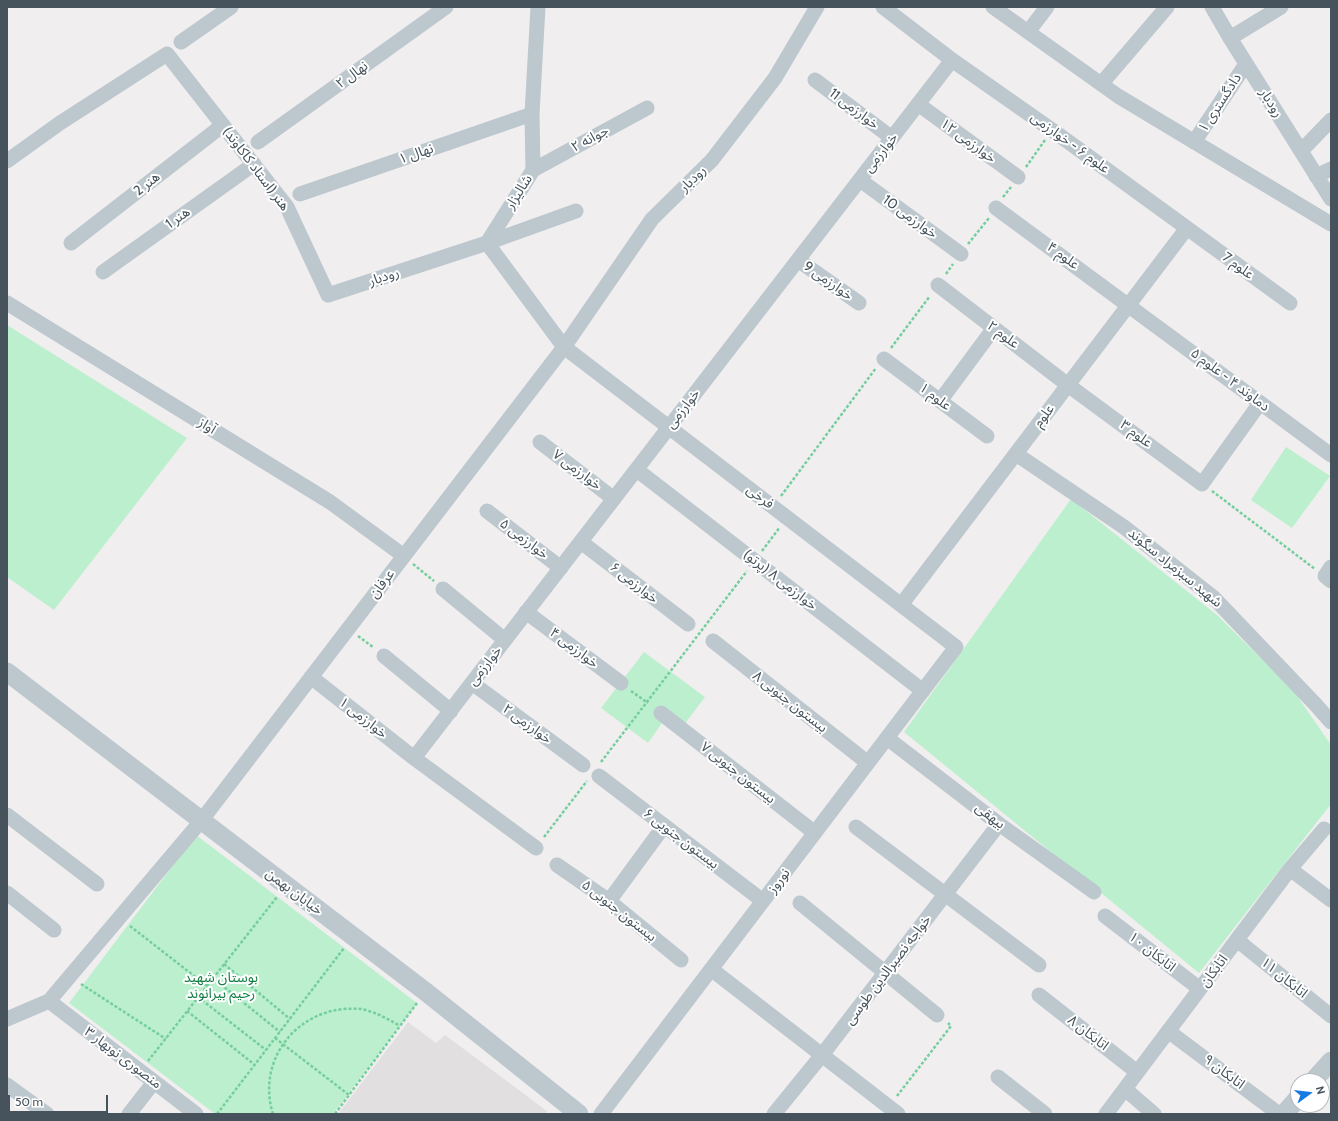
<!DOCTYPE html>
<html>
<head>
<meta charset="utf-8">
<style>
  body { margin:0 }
  #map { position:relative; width:1338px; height:1121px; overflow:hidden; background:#f1eeef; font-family:Cabin,sans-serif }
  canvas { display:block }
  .frame { position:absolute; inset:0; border:8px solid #46535c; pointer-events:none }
  .north { position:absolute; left:1290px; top:1073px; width:40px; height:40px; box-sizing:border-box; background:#fff; border:1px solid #b5babe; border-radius:50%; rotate:75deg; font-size:11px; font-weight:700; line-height:16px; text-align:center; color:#46535c }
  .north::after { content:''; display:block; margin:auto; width:14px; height:18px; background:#1779e2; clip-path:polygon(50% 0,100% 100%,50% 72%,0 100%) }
  .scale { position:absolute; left:8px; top:1095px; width:100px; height:18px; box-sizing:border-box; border:2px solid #46535c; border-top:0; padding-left:5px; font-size:12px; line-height:14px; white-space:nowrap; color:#46535c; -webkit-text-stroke:3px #fff; paint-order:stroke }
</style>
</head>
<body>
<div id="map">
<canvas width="1338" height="1121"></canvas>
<div class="frame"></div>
<div class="north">N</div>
<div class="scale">50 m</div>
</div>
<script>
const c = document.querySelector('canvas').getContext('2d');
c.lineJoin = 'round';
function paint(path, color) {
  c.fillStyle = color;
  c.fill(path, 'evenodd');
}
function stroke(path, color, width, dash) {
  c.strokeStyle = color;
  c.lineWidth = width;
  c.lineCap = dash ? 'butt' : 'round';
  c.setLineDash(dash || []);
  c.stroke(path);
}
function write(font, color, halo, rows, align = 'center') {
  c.font = font + ' Cabin,"Noto Sans Arabic",sans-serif';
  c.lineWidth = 4;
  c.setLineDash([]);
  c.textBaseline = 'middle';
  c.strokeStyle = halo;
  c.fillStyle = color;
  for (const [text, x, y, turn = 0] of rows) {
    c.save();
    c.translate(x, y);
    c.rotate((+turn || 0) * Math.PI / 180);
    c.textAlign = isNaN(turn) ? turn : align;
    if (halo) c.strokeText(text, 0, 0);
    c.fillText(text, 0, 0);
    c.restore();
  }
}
const education = new Path2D(`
  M408 1022 436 1043 445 1035 547 1111 545 1114H338Z`);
const green = new Path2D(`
  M7 325 187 438 54 610 7 577Z
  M1286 447 1330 476 1292 528 1251 500Z
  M1071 499 1217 615 1293 690 1331 745V804L1199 973 904 732Z
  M644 652 705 697 678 733 662 723 648 743 601 708Z
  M196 835 417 1003 333 1114H215L69 1003Z`);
const path = new Path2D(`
  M1026 167 1045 140
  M1003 197 1011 187
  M968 244 989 218
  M946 274 953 264
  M891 348 930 296
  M1212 491 1315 569
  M781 496 876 368
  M762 551 780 527
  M413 564 434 581
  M358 636 373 647
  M631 691 648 703
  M601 762 747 571
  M544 837 587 781
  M130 926 207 986
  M224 964 290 1019
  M213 978 280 1032
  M81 984 166 1039
  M198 997 266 1050
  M187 1011 255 1065
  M275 1038 349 1095
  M148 1061 277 897
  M897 1096 951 1026 948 1023
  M217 1114 344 948
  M273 1114C259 1070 284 1025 328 1012 338 1009 350 1008 361 1009 376 1012 388 1019 400 1026
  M335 1114 417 1003`);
const minor = new Path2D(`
  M538 7 532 114 533 170 487 243 564 347 956 647 601 1114
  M883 7 952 60 1059 135 1290 303
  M993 7 1118 96 1331 224
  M1212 7 1230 38 1331 199
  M1028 32 1047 7
  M1230 38 1281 7
  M181 42 231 7
  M815 80 892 138
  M1101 84 1167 7
  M918 104 1018 177
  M258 142 446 7
  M1194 142 1246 64
  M1301 151 1331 120
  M7 161 60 123 167 54 287 207 328 295 487 243 576 211
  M533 170 647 108
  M1316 176 1331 169
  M860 180 961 254
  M300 194 532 114
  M996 208 1331 455
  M71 243 223 125
  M798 260 859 303
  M103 272 254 164
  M938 285 1068 385 1202 484 1260 403
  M7 303 330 502 404 556
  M884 359 987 436
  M940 401 994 328
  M540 442 614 499
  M1016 454 1124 527 1214 598 1316 705 1331 722
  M637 470 923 691
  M487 511 561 568
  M581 542 688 624
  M1331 567 1325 576 1331 581
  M443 589 505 640
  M901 605 1187 228
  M526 612 621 683
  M713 641 868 763
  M384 656 451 711
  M311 677 414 758 536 848
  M472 683 583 765
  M661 713 815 833
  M887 738 999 824 1094 892
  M414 758 952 60
  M599 776 763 901
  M7 815 97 884
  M856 827 1039 965
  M557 865 609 901 681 960
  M1290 869 1331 900
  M7 893 54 930
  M609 901 664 826
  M800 903 937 1015
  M1105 916 1200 989
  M1237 940 1331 1016
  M711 969 898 1114
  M1039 995 1137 1072
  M49 1001 196 1114
  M7 1019 49 1001 201 821 564 347 652 219 712 160 775 78 817 7
  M1168 1031 1279 1114
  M998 1077 1045 1114
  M7 1085 47 1114
  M1125 1089 1154 1114
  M129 1114 154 1082
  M774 1114 822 1055 999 824
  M1106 1114 1290 869 1324 829`);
const tertiary = new Path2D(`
  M7 672 426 992 579 1114
  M1313 1081 1331 1061
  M1284 1114 1298 1098`);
const streetNames = [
  ["نهال ۲",352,75,-36],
  ["دادگستری ۱",1220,103,-57],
  ["رودبار",1271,103,58],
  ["خوارزمی 11",854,109,37],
  ["جوانه ۲",590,139,-28],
  ["خوارزمی ۱۲",968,141,36],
  ["علوم ۶ - خوارزمی",1070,143,36],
  ["خوارزمی",881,153,-52],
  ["نهال ۱",416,154,-19],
  ["هنر (استاد کاکاوند)",256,169,53],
  ["رودبار",693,179,-44],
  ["هنر 2",147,184,-38],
  ["شالیزار",519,192,-58],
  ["خوارزمی 10",910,217,36],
  ["هنر 1",178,218,-36],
  ["علوم ۴",1063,256,36],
  ["علوم 7",1238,266,36],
  ["رودبار",384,277,-18],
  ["خوارزمی 9",828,281,35],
  ["علوم ۲",1003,335,37],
  ["دماوند ۴ - علوم ۵",1230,380,37],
  ["علوم ۱",935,397,37],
  ["خوارزمی",683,409,-52],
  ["علوم",1044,416,-53],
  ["آواز",207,426,32],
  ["علوم ۳",1136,434,37],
  ["خوارزمی ۷",577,470,37],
  ["فرخی",760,497,37],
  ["خوارزمی ۵",524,539,37],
  ["شهید سبزمراد سگوند",1175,568,39],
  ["خوارزمی ۸ (پرتو)",780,580,38],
  ["خوارزمی ۶",634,583,38],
  ["عرفان",382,584,-53],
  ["خوارزمی ۴",574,648,37],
  ["خوارزمی",485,666,-52],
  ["بیستون جنوبی ۸",790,702,38],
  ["خوارزمی ۱",363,718,38],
  ["خوارزمی ۲",527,724,36],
  ["بیستون جنوبی ۷",738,773,38],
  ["بیهقی",990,816,37],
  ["بیستون جنوبی ۶",681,839,37],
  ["نوروز",779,881,-53],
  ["خیابان بهمن",294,892,37],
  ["بیستون جنوبی ۵",619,911,38],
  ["اتابکان ۱۰",1152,952,38],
  ["خواجه نصیرالدین طوسی",888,970,-53],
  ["اتابکان",1214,971,-53],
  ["اتابکان ۱۱",1284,978,39],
  ["اتابکان ۸",1088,1033,38],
  ["منصوری نوبهار ۳",123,1058,37],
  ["اتابکان ۹",1224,1072,37]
];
const parkNames = [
  ["بوستان شهید",221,978],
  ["رحیم بیرانوند",221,994]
];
paint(education, '#e2dfe1');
paint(green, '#bcefce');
stroke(path, '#74ce9d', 2.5, [3, 2]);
stroke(minor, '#bcc7ce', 15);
stroke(tertiary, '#bcc7ce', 19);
write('14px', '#46535c', '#fff', streetNames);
write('14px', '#167e45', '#fff', parkNames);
</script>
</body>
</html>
